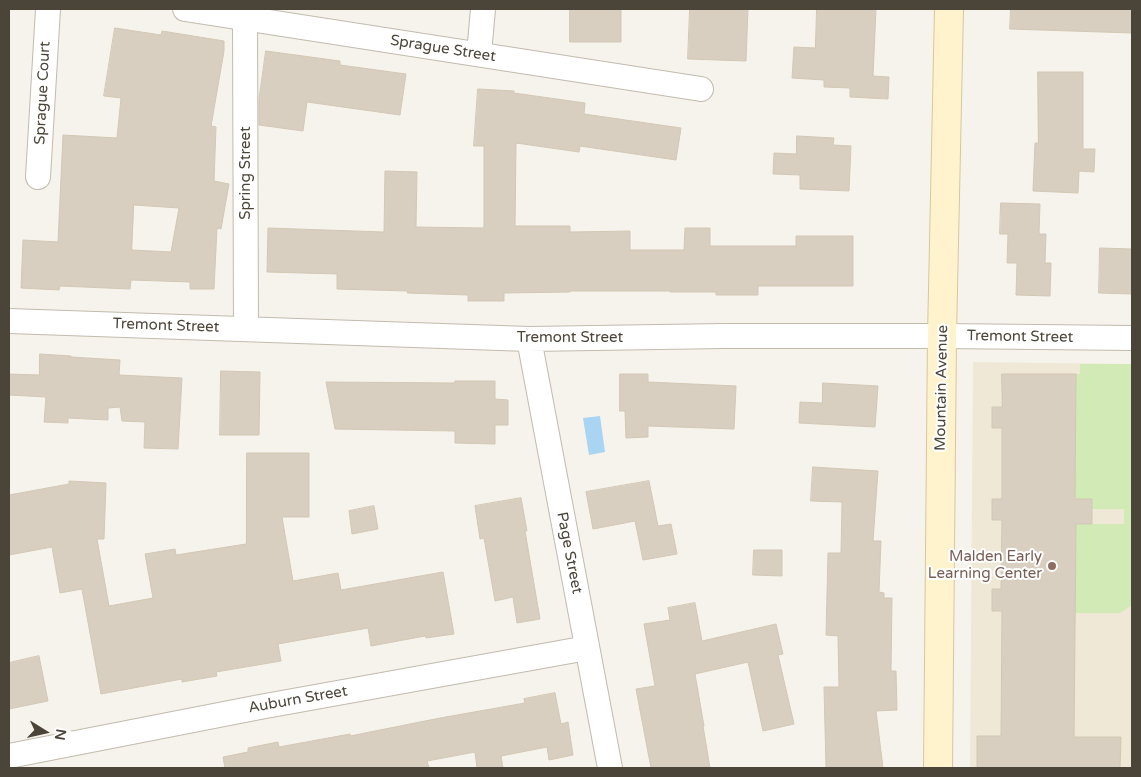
<!DOCTYPE html>
<html>
<head>
<meta charset="utf-8">
<style>
  body { margin:0 }
  #map { position:relative; width:1141px; height:777px; overflow:hidden; background:#f6f3ec; font-family:"Varela Round",sans-serif }
  canvas { display:block }
  .frame { position:absolute; inset:0; border:10px solid #4b4439; pointer-events:none }
  .north { position:absolute; left:20px; top:707px; width:50px; height:50px; -webkit-text-stroke:4px #fff; paint-order:stroke; rotate:100deg; font-size:14px; font-weight:700; line-height:20px; text-align:center; color:#4b4439 }
  .north::after { content:''; display:block; margin:auto; width:18px; height:22px; background:#4b4439; clip-path:polygon(50% 0,100% 100%,50% 72%,0 100%) }
</style>
</head>
<body>
<div id="map">
<canvas width="1141" height="777"></canvas>
<div class="frame"></div>
<div class="north">N</div>
</div>
<script>
const c = document.querySelector('canvas').getContext('2d');
c.lineJoin = 'round';
function paint(path, color) {
  c.fillStyle = color;
  c.fill(path, 'evenodd');
}
function stroke(path, color, width, dash) {
  c.strokeStyle = color;
  c.lineWidth = width;
  c.lineCap = dash ? 'butt' : 'round';
  c.setLineDash(dash || []);
  c.stroke(path);
}
function write(font, color, halo, rows, align = 'center') {
  c.font = font + ' "Varela Round",sans-serif';
  c.lineWidth = 4;
  c.setLineDash([]);
  c.textBaseline = 'middle';
  c.strokeStyle = halo;
  c.fillStyle = color;
  for (const [text, x, y, turn = 0] of rows) {
    c.save();
    c.translate(x, y);
    c.rotate((+turn || 0) * Math.PI / 180);
    c.textAlign = isNaN(turn) ? turn : align;
    if (halo) c.strokeText(text, 0, 0);
    c.fillText(text, 0, 0);
    c.restore();
  }
}
const education = new Path2D(`
  M973 362 1132 364V768H970Z`);
const green = new Path2D(`
  M1080 364H1132V605L1120 613H1075L1076 524H1124V509H1092V499H1075L1076 374H1080Z`);
const water = new Path2D(`
  M600 416 605 452 589 455 583 418Z`);
const building = new Path2D(`
  M570 9H621V42H570Z
  M690 9H748L746 61 688 59Z
  M817 9H876L873 76 889 77 888 99 850 97V88L824 87V80L792 78 794 47 815 48Z
  M1011 9H1132V33L1010 29Z
  M115 28 161 35 162 31 224 41V51L211 126 216 127 214 181 229 184 221 229 217 228 214 289H190V282L131 280 130 289 60 286 59 290 21 288 23 240 58 242 63 135 117 138 121 98 104 96ZM134 205 179 208 171 252 132 250Z
  M266 51 340 61V65L406 74 400 115 307 102 303 131 259 125V99Z
  M1038 72H1083V149H1095L1094 172 1079 171 1078 193 1033 191 1035 143H1038Z
  M478 89 514 91V93L585 103 584 114 681 128 676 160 580 146 579 152 516 143 515 226H570V232L630 231V250H684L685 228H710V246H796V236H853V286H758V295H716V292H670V291H570V292L504 293V301H468V295L407 293 408 291 337 289V274L267 272 268 228 384 232 385 171 417 172 416 227 484 228V146H474Z
  M797 136 834 138 833 145 851 146 849 191 800 189V175L773 174 774 153 796 154Z
  M1001 203 1040 204 1039 234H1046L1045 263H1051L1050 296 1016 295 1017 263H1007L1008 234H1000Z
  M1100 248 1132 249V294L1099 293Z
  M40 354 71 356V357L120 360 119 375 182 378 178 449 144 448 145 422 122 421 120 407 108 408V420L68 418V423L44 422 46 397 9 395V374L39 375Z
  M221 371 260 372 259 435H220Z
  M620 374H648V382L736 386 734 429 648 426V437L626 438 625 411H620Z
  M1002 374H1076L1075 499H1092V524H1076L1074 737H1121L1120 768H977V736H1001L1002 611H992V589H1001L1002 520H992V499H1002V428H992V407H1002Z
  M455 381H495V399L508 400V425H495V444L455 443V431L335 429 326 382 455 383Z
  M823 383 878 386 875 427 799 423 800 402 822 403Z
  M247 453H309V517H282L293 581 338 573 341 590 443 572 454 634 426 638 425 636 371 646 368 628 278 644 281 661 216 672 217 676 182 682V679L101 694 82 589 60 593 52 547 9 555V495L69 484V481L106 483 104 539H97L109 606 153 598 145 554 175 549 176 555 246 544Z
  M813 467 878 471 873 541H881L879 592 884 593V598H892L891 671H896L897 710 876 711 883 768H826L824 687H839L838 636 826 635 828 553H841L842 502 811 501Z
  M649 481 658 526 671 524 677 554 643 560 635 521 593 529 586 492Z
  M521 498 527 531H525L540 619 517 623 513 597 495 601 484 538 480 539 475 506Z
  M374 506 378 529 352 534 349 511Z
  M754 550H782V576L753 575Z
  M695 603 702 641 776 624 783 654 778 655 794 724 763 731 748 662 695 674 704 726H703L710 768H651L636 689 655 686 644 624 670 620 668 608Z
  M39 656 48 701 9 709V663Z
  M555 693 561 724 568 722 573 755 549 760 547 747 501 756 503 768H477L475 752 427 761 429 768H225L223 757 248 752V748L278 742 279 747 350 734V736L440 718 525 703 524 699Z`);
const street = new Path2D(`
  M185 9 701 89
  M245 18 246 329
  M479 54 483 9
  M38 177 48 9
  M9 321 529 339 725 336H942L1132 338
  M529 339 610 768
  M9 756 260 707 587 648`);
const secondary = new Path2D(`
  M938 768 942 336 949 9`);
const markers = [
  [1052,566,5,"#8d6e63"]
];
const streetNames = [
  ["Sprague Street",443,49,9],
  ["Sprague Court",43,93,-87],
  ["Spring Street",246,173,-90],
  ["Tremont Street",166,326,2],
  ["Tremont Street",1020,337,1],
  ["Tremont Street",570,338],
  ["Mountain Avenue",942,388,-89],
  ["Page Street",569,553,79],
  ["Auburn Street",298,700,-10]
];
const educationNames = [
  ["Malden Early",1042,557],
  ["Learning Center",1042,574]
];
paint(education, '#efe8d6');
paint(green, '#d2eab5');
paint(water, '#a9d4f2');
paint(building, '#d8cfc1');
stroke(building, '#d3c7b4', 1);
stroke(street, '#c2bbae', 26);
stroke(secondary, '#d6c79b', 30);
stroke(street, '#fff', 24);
stroke(secondary, '#fff3cd', 28);
for (const [x, y, r, color] of markers) {
  const dot = new Path2D();
  dot.arc(x, y, r, 0, 2 * Math.PI);
  c.fillStyle = color;
  c.fill(dot);
  stroke(dot, '#fff', 2);
}
write('15px', '#4b4439', '#fff', streetNames);
write('15px', '#785e54', '#fff', educationNames, 'right');
</script>
</body>
</html>
